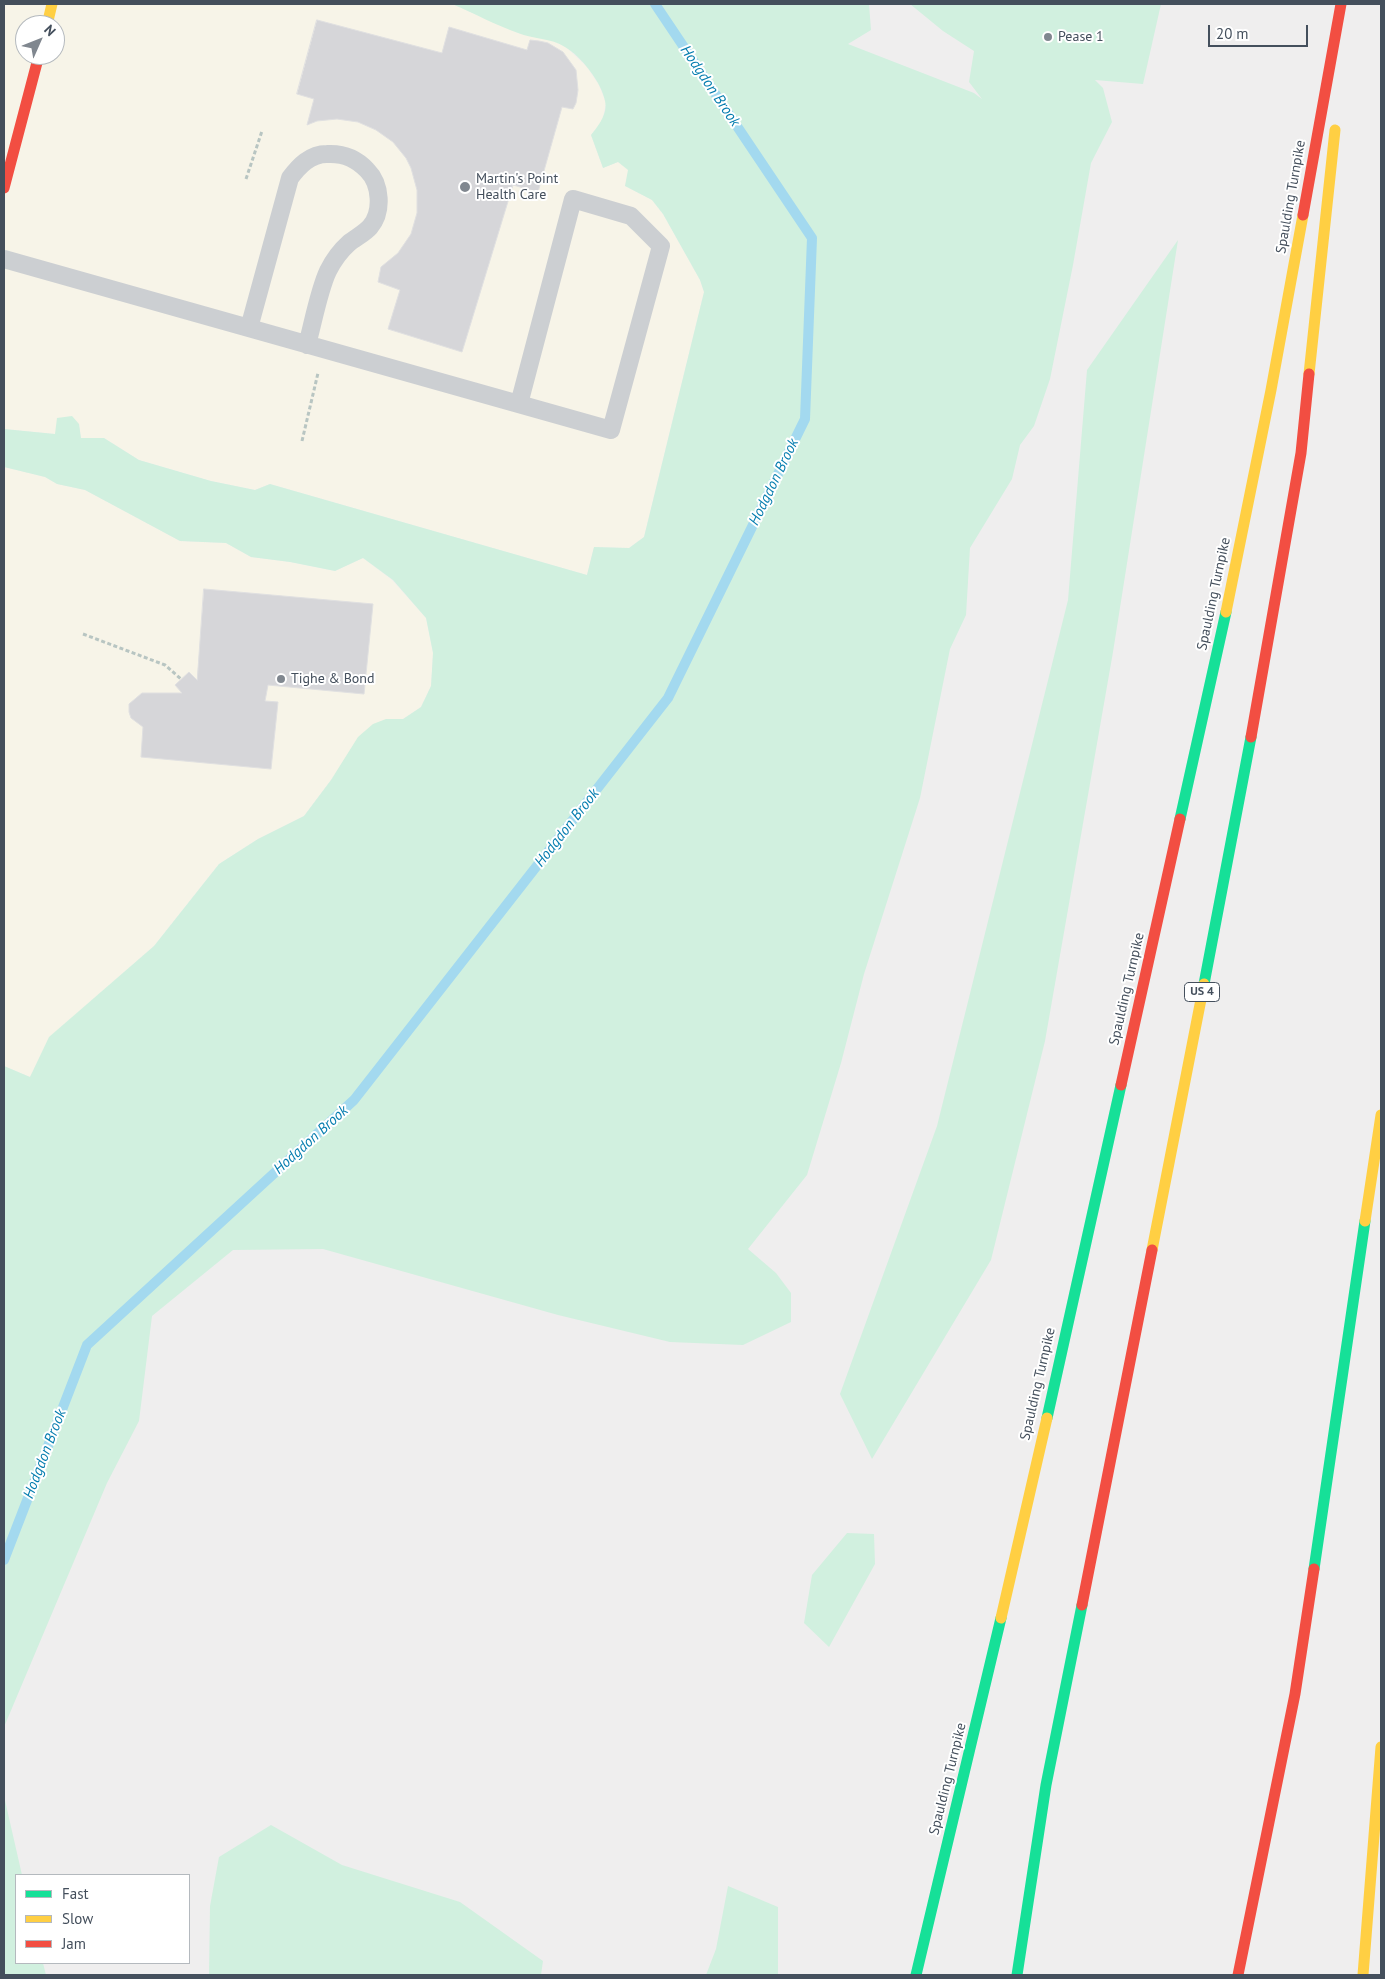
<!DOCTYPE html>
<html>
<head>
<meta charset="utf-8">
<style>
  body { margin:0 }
  #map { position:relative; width:1385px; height:1979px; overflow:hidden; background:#efeeee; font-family:"PT Sans",sans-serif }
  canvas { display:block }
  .frame { position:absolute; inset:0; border:5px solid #444f5c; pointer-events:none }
  .legend { position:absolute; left:15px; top:1874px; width:175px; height:90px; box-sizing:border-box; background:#fff; border:1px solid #b4b9be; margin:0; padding:6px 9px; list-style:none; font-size:15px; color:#444f5c }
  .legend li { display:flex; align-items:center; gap:10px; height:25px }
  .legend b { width:25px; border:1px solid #b4b9be }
  .north { position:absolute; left:15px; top:15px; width:50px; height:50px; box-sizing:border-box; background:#fff; border:1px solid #b4b9be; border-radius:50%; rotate:46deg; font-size:14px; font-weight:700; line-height:20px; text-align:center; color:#444f5c }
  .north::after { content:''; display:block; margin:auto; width:18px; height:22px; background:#80878f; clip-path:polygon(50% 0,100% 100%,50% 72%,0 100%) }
  .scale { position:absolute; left:1208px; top:25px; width:100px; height:22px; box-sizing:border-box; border:2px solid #444f5c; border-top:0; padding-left:6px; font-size:15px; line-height:18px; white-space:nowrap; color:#444f5c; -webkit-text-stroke:4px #fff; paint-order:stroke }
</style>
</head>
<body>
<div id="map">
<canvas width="1385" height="1979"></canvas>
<div class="frame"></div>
<ul class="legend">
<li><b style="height:6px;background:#16e098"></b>Fast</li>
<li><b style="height:6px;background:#ffcf43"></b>Slow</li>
<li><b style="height:6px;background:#f24e42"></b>Jam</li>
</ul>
<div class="north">N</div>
<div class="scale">20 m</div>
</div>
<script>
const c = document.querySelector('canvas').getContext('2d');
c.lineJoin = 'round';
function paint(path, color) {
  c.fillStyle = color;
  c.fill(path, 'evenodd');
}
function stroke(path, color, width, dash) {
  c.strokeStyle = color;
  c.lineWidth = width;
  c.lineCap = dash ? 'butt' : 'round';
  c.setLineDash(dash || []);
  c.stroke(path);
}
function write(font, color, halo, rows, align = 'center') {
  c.font = font + ' "PT Sans",sans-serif';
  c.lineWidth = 4;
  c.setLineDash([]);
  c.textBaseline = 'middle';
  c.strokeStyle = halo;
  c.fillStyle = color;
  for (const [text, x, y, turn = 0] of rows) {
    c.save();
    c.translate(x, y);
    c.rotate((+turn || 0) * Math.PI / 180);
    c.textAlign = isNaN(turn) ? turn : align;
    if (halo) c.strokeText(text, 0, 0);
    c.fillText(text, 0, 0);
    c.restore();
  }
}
const commercial = new Path2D(`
  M4 4H452L518 33 554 41 566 47 587 67 599 85 606 103 602 122 591 135 603 168 618 162 629 170 625 186 652 200 663 214 700 280 704 292 644 537 629 548 594 547 587 575 270 484 255 490 211 481 139 460 104 438H81L79 424 55 434 4 429ZM25 25H55V55H25Z
  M4 467 45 477 57 484 85 490 180 541 226 543 251 557 290 562 335 571 363 558 392 580 426 618 433 653 431 686 421 707 403 719H386L331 780 304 816 258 839 219 864 154 946 50 1037 30 1077 4 1066Z`);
const green = new Path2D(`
  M452 4H869L871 30 848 44 974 93 982 99 969 82 974 51 943 31 910 4H1161L1143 84 1095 80 1103 88 1112 122 1091 163 1073 265 1050 379 1034 426 1020 445 1012 479 970 548 966 615 950 649 920 798 864 974 841 1063 807 1175 748 1249 776 1273 791 1293V1322L743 1345 670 1342 558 1315 323 1249 233 1250 152 1316 139 1421 107 1483 4 1727V1066L30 1077 49 1037 154 946 219 864 258 839 304 816 331 780 358 737 373 724 386 719H403L421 707 431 686 433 653 426 618 393 580 363 558 335 571 290 562 251 557 226 543 180 541 85 490 57 484 45 477 4 467V429L55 434 57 418 72 416 79 424 81 438H104L139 460 211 481 255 490 270 484 587 575 594 547 629 548 644 537 704 292 700 280 663 214 652 200 625 186 628 170 618 162 603 168 591 135C598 126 608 114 605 101 602 83 581 56 565 47 551 38 533 39 518 33 495 25 474 13 452 4Z
  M1178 240 1113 652 1045 1041 991 1260 872 1459 840 1394 937 1126 1068 600 1087 370Z
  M847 1533 874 1534 875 1564 829 1647 804 1623 812 1575Z
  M4 1796 22 1875H16V1963H43L46 1975H4Z
  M271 1825 342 1865 460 1902 543 1961 541 1975H209L210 1906 219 1857Z
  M728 1886 778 1907V1975H706L716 1949Z`);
const stream = new Path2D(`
  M4 1560 87 1345 354 1100 668 698 805 419 812 238 655 4`);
const building = new Path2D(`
  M317 20 442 53 449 27 527 50 530 40 539 41 548 43 563 52 576 70 578 90 576 103 573 109 562 107 538 192 513 185 462 352 388 329 400 290 378 282 381 267 398 253 411 234 417 213V190L411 168 406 158 393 142 376 130 358 122 337 119 317 121 307 125 314 99 297 94Z
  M204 589 373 604 364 694 268 685 265 701 278 702 271 769 141 757 143 727 131 718 129 712V704L142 693H182L175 685 189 672 197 680Z`);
const path = new Path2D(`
  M246 179 262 131
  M302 441 318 373
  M83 634 165 665 181 679`);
const lane = new Path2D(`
  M4 259 611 430 661 246 631 216 573 199 519 404
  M249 328 290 178C299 166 310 154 327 154 343 153 356 158 367 170 381 184 383 212 370 227 365 233 355 238 349 243 340 251 333 261 328 271 319 290 313 323 307 345`);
const fast = new Path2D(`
  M1180 819 1226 612
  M1204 984 1251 737
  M1047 1418 1121 1085
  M1314 1569 1365 1221
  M916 1975 1001 1618
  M1017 1975 1046 1785 1082 1605`);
const slow = new Path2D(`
  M47 25 52 4
  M1309 374 1335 130
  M1226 612 1271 390 1303 215
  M1365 1221 1381 1115
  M1152 1250 1204 984
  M1001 1618 1047 1418
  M1363 1975 1381 1747`);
const jam = new Path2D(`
  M4 188 39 55
  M1303 215 1341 4
  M1251 737 1301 453 1309 374
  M1121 1085 1180 819
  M1082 1605 1152 1250
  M1238 1975 1295 1694 1314 1569`);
const markers = [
  [1048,37,5,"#80878f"],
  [465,187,6,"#80878f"],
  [281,679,5,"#80878f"]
];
const shields = [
  [1202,992,35]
];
const shieldNames = [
  ["US 4",1202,992]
];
const poiNames = [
  ["Pease 1",1058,37],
  ["Martin's Point",476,179],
  ["Health Care",476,195],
  ["Tighe & Bond",291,679]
];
const streetNames = [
  ["Spaulding Turnpike",1291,197,-80],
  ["Spaulding Turnpike",1214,594,-78],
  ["Spaulding Turnpike",1127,989,-77],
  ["Spaulding Turnpike",1038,1384,-77],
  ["Spaulding Turnpike",948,1779,-76]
];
const waterNames = [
  ["Hodgdon Brook",710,86,56],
  ["Hodgdon Brook",774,482,-64],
  ["Hodgdon Brook",567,828,-52],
  ["Hodgdon Brook",311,1140,-42],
  ["Hodgdon Brook",45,1454,-69]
];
paint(commercial, '#f7f4e8');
paint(green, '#d1f0df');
stroke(stream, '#a3d9ef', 10);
paint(building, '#d6d6d9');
stroke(building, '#e0e0e1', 1);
stroke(path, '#b8c5c2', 3, [4, 2.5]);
stroke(lane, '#cccfd2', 18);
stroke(fast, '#16e098', 11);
stroke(slow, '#ffcf43', 11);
stroke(jam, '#f24e42', 11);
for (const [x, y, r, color] of markers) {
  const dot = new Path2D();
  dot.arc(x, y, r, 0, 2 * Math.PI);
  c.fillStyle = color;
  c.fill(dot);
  stroke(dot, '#fff', 2);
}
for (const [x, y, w] of shields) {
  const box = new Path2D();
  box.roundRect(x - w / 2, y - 9.5, w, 19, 4);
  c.fillStyle = '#fff';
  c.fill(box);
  stroke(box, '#444f5c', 1);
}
write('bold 12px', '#444f5c', null, shieldNames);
write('14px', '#444f5c', '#fff', poiNames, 'left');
write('14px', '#444f5c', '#fff', streetNames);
write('italic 15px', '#057daf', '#fff', waterNames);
</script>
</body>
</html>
